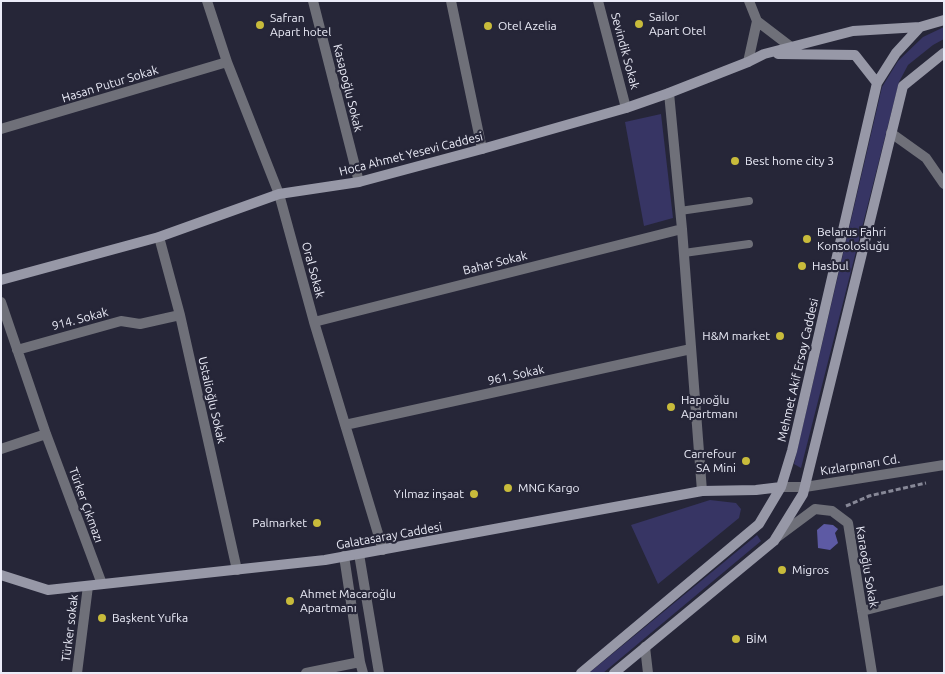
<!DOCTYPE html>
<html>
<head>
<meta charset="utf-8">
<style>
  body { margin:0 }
  #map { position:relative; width:945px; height:674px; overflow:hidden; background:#262638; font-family:Ubuntu,sans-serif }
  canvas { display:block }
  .frame { position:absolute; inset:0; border:2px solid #ebecf8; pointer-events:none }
</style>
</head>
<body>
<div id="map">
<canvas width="945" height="674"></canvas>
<div class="frame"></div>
</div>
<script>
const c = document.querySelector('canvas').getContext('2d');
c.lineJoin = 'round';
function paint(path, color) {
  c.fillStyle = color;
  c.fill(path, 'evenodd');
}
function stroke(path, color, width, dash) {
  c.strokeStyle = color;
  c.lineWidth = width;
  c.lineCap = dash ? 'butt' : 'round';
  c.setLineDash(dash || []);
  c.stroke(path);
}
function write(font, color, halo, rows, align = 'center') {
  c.font = font + ' Ubuntu,sans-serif';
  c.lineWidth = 4.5;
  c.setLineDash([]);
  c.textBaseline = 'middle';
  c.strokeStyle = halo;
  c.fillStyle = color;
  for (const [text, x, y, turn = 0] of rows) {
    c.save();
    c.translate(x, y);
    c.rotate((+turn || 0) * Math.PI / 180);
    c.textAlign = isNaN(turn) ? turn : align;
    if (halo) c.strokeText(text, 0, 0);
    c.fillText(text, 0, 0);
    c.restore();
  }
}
const green = new Path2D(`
  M944 27V39L933 45 908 65 899 82 801 468 794 464 882 87 898 61 923 37Z
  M661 114 673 218 644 226 625 122Z
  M710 500 736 503 741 509 739 518 658 584 631 525Z
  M757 535 761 541 603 673H589Z`);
const water = new Path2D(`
  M824 524 833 525 838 529 835 533 838 543 830 550 818 548 817 530Z`);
const path = new Path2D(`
  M846 506 869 496 926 483`);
const lane = new Path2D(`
  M680 211 749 201
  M684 253 749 244`);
const street = new Path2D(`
  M207 1 227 62 279 194 314 322 383 550
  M313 1 359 182
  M451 1 482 149
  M598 1 626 108
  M757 21 791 47
  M748 62 757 21 749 1
  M669 93 682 229 702 491
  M1 129 227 62
  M891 133 926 158 944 184
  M159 237 180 315 237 570
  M1 302 46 434 102 584
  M314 322 682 229
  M17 350 121 321 140 324 180 315
  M345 425 691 349
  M1 449 46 434
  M781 487H805L944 465
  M776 538 815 509 832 511 848 523 872 673
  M359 554 379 673
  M344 556 360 662 363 673
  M862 611 944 590
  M645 647 648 673
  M77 673 88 586
  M306 673 360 662`);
const secondary = new Path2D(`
  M778 54 855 55 877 83
  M1 280 159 237 279 194 359 182 482 149 626 108 669 93 748 62 764 54 853 31 920 27
  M1 575 48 590 325 560 702 491 756 490 781 487
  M581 673 759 524 781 487 792 451 877 83 896 53 920 27 944 20
  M614 673 774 541 803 494 903 86 944 53`);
const markers = [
  [639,24,5,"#c8bb3b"],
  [260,25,5,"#c8bb3b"],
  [488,26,5,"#c8bb3b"],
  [735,161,5,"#c8bb3b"],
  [807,239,5,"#c8bb3b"],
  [802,266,5,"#c8bb3b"],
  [780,336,5,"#c8bb3b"],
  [671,407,5,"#c8bb3b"],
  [746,461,5,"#c8bb3b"],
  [508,488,5,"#c8bb3b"],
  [474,494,5,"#c8bb3b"],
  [317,523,5,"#c8bb3b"],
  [782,570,5,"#c8bb3b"],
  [290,601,5,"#c8bb3b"],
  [102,618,5,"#c8bb3b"],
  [736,639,5,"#c8bb3b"]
];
const poiNames = [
  ["Sailor",649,17],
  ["Apart Otel",649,31],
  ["Safran",270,18],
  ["Apart hotel",270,32],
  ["Otel Azelia",498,26],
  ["Best home city 3",745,161],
  ["Belarus Fahri",817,232],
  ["Konsolosluğu",817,246],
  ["Hasbul",812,266],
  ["H&M market",770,336,"right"],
  ["Hapıoğlu",681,400],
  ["Apartmanı",681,414],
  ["Carrefour",736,454,"right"],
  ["SA Mini",736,468,"right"],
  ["MNG Kargo",518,488],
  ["Yılmaz inşaat",464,494,"right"],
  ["Palmarket",307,523,"right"],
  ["Migros",792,570],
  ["Ahmet Macaroğlu",300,594],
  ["Apartmanı",300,608],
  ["Başkent Yufka",112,618],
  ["BİM",746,639]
];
const streetNames = [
  ["Sevindik Sokak",625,51,75],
  ["Hasan Putur Sokak",110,84,-17],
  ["Kasapoğlu Sokak",348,88,76],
  ["Hoca Ahmet Yesevi Caddesi",411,154,-14],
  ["Bahar Sokak",495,263,-14],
  ["Oral Sokak",313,270,75],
  ["914. Sokak",80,319,-15],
  ["Mehmet Akif Ersoy Caddesi",798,370,-77],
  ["961. Sokak",516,375,-12],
  ["Ustalioğlu Sokak",212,400,77],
  ["Kızlarpınarı Cd.",860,465,-9],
  ["Türker Çıkmazı",86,505,70],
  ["Galatasaray Caddesi",389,536,-10],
  ["Karaoğlu Sokak",867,567,80],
  ["Türker sokak",70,628,-83]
];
paint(green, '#373564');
paint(water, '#5d5aa4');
stroke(path, '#878897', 3, [5, 2.5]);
stroke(lane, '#6f7079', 8);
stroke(street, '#6f7079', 10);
stroke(secondary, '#9798a7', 10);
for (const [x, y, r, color] of markers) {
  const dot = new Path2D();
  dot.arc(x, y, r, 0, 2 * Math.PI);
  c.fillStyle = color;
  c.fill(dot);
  stroke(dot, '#262638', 2);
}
write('12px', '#ebecf8', '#262638', poiNames, 'left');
write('12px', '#ebecf8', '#262638', streetNames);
</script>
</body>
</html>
